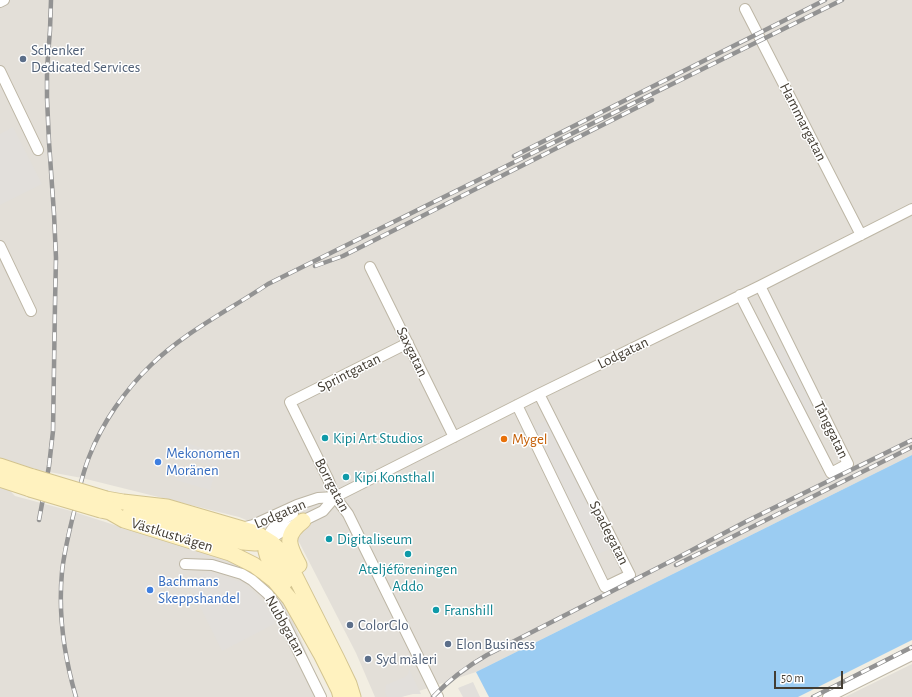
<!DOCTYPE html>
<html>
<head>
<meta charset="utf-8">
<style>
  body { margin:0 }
  #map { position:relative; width:912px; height:697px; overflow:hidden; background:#f2eee2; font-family:"Alegreya Sans",sans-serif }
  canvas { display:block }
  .scale { position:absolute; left:774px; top:671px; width:69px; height:18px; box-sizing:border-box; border:2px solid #433d33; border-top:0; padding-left:5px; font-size:12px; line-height:14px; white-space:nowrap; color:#433d33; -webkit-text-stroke:3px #fff; paint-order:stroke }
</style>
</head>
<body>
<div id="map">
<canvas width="912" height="697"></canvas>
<div class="scale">50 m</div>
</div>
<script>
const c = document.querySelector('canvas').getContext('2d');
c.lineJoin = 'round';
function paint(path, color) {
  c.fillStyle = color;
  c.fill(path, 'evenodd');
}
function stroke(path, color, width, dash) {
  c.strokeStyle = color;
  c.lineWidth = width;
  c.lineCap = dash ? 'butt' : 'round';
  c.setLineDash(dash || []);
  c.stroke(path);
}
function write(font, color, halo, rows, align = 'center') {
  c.font = font + ' "Alegreya Sans",sans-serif';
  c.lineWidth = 3;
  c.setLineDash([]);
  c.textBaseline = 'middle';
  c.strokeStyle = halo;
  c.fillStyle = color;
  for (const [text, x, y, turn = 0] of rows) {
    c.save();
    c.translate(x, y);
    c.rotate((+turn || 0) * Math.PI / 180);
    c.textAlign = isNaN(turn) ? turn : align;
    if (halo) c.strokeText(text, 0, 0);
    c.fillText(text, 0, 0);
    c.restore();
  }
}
const industrial = new Path2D(`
  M0 0H912V455L476 672 401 697H375L356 653 299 542 239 517 82 478 0 463Z
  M0 480 15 496 71 511 127 529 227 556 268 576 294 623 325 697H0Z
  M912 664V697H845Z`);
const parking = new Path2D(`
  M13 127 42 184 0 205V134Z
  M785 346 816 407 803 414 772 352Z
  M547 420 611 548 596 555 532 428Z
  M187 443 220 454 216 467 182 458Z
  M181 466 214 476 210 490 176 480Z
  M208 572 241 582 249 588 264 602 276 623 222 651 188 582Z
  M409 669 421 694H413L401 697H387L385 692 386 685 405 677 408 674Z
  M473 682 480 697H463L458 688Z`);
const water = new Path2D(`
  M912 455V640L798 697H489L476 672Z`);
const minor = new Path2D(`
  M0 2 4 0
  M745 9 861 235
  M0 71 38 150
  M0 246 31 311
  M370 267 454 437
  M740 295 831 473 848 464 760 286
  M408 343 290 402 328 479 335 497 348 514 438 697
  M517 405 605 587 630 575 539 394
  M241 528 253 525 297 505 318 498 335 497
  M267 541 284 530 323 511 335 497 539 394 760 286 912 209
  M267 541C270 526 281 520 293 514
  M185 564 212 565 242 574 252 580 268 594 277 608 321 697
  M828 697 912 655`);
const secondary = new Path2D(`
  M0 466 33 477
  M0 479 30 489
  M106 499 123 502 167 507 256 533 272 543 278 549 290 566 337 659 349 684 353 697
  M101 510 110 512 124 520 230 553 254 565 265 573 274 580 290 599 321 654 339 690 341 697
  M129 515 172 520 243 542 255 543 267 541
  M267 541C267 544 266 548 266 551 268 563 279 572 285 582
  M299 565C289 546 283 536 303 521`);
const rail = new Path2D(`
  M514 156 825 0
  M315 266 343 256 652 100
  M39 520 49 466 53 431 55 304 56 258 54 214 49 142 47 98V69L50 30 51 0
  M676 565 912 447
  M76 697C64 656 58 615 62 572 64 552 69 532 74 512 78 494 82 475 89 457 102 423 125 390 151 365 185 332 229 310 268 284L842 0
  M433 697C450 679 466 667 487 655L677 558 747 521 912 440
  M813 697 912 647`);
const secondaryBridge = new Path2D(`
  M33 477 106 499
  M30 489 101 510`);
const markers = [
  [23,59,4,"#5c6f8a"],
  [325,438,4,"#0f9aa8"],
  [504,439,4,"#e8710a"],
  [158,462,4,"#3f7fe0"],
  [346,477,4,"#0f9aa8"],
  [329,539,4,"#0f9aa8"],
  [408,554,4,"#0f9aa8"],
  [150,590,4,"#3f7fe0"],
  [436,610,4,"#0f9aa8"],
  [350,625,4,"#5c6f8a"],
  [448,644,4,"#5c6f8a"],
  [368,659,4,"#5c6f8a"]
];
const serviceNames = [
  ["Schenker",31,50],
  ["Dedicated Services",31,67],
  ["ColorGlo",358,625],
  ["Elon Business",456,644],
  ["Syd måleri",376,659]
];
const streetNames = [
  ["Hammargatan",803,122,63],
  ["Saxgatan",412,352,64],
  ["Lodgatan",623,353,-26],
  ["Sprintgatan",349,373,-27],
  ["Tånggatan",831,430,64],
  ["Borrgatan",332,485,62],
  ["Lodgatan",280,514,-23],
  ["Spadegatan",609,533,63],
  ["Västkustvägen",172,535,17],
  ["Nubbgatan",285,626,61]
];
const cultureNames = [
  ["Kipi Art Studios",333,438],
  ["Kipi Konsthall",354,477],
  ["Digitaliseum",337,539],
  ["Ateljéföreningen",408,569,"center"],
  ["Addo",408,586,"center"],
  ["Franshill",444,610]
];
const foodNames = [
  ["Mygel",512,439]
];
const shopNames = [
  ["Mekonomen",166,453],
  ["Moränen",166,470],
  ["Bachmans",158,581],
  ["Skeppshandel",158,598]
];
paint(industrial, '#e3dfd8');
paint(parking, '#e2dfdb');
paint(water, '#9bccf2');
stroke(minor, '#bdb6a5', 12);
stroke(secondary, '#d3c490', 17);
stroke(minor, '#fff', 10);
stroke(secondary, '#fff2bf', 15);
stroke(rail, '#939393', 4.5);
stroke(rail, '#fff', 3, [9]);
stroke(secondaryBridge, '#d3c490', 17, []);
stroke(secondaryBridge, '#fff2bf', 15);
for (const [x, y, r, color] of markers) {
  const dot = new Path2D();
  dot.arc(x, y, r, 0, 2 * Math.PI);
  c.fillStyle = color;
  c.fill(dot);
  stroke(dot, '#fff', 1.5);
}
write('15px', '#4e5e75', '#fff', serviceNames, 'left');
write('15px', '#433d33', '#fff', streetNames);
write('15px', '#0d838f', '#fff', cultureNames, 'left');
write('15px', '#c56008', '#fff', foodNames, 'left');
write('15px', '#366cbe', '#fff', shopNames, 'left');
</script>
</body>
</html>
